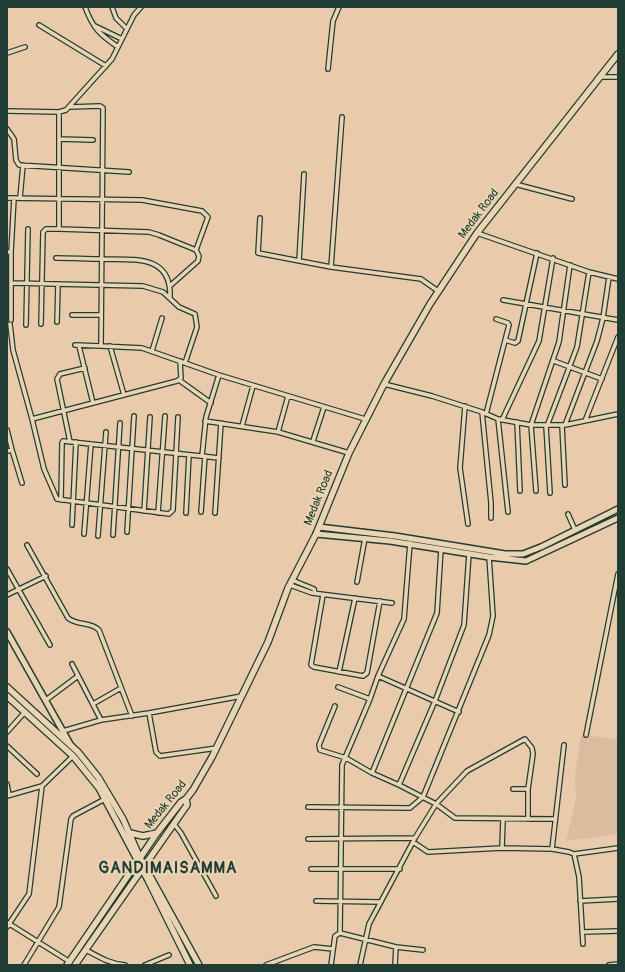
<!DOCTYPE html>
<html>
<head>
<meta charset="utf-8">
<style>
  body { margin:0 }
  #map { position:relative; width:625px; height:972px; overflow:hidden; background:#e9cbab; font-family:Pangolin,sans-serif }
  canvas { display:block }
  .frame { position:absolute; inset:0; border:8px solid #1f3d34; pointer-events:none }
</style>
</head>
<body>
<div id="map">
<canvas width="625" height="972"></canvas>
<div class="frame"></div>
</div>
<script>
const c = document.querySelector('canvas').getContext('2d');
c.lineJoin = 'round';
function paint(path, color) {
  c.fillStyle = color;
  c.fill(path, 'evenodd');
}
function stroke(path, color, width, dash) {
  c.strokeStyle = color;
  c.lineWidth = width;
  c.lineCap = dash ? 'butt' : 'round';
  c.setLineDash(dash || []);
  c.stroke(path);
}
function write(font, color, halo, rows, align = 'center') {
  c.font = font + ' Pangolin,sans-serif';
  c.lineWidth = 4;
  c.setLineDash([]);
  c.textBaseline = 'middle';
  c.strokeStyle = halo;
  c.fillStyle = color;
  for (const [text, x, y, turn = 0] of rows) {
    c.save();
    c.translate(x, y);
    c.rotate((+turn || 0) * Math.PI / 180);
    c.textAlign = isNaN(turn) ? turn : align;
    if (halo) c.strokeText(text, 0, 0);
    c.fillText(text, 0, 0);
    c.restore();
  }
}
const built = new Path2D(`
  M581 735 618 739V834L566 841 576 799 575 776Z`);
const street = new Path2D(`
  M85 7C93 28 99 34 118 47
  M112 7 116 18 127 29
  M39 25 106 66
  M95 26 122 39
  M7 53 25 47
  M328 69 333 21 339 7
  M600 77H618
  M70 107 100 106 103 108 101 346 142 348 219 375 365 419
  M7 111 59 112 66 110 112 59 134 15 141 7
  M59 112V229L149 232 159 235 196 250 199 256 198 261 171 285
  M342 117 331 267 421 279 438 291
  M7 129 14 139 16 160 19 165 129 172
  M59 139 93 140
  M515 184 572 199
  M7 198 142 200 202 211 208 217 196 250
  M20 198 23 165
  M260 218 258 253 331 267
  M477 233 589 272 618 279
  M7 252H11V320
  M11 252 14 198
  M56 258C72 258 87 259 103 259 134 260 172 254 170 298
  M299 261 304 174
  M11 283 143 286 163 292 179 307 195 314 197 327 185 363
  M503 300 618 320
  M72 315H101
  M57 322 58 284
  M10 324 13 350 32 419
  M41 324 43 232 46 229H59
  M26 325 28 229
  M505 340 515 343 518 341 537 253
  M75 345 101 346
  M79 346 93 403
  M110 346 124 395
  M152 351 162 318
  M554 361 602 379
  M179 380 211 403
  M384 384 432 396 482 412 498 419 531 425H565L618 414
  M465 406 460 468 468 524
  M482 412 491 503V518
  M486 414 509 325 508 323 496 319
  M178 417 173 510 169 514 57 499 44 469 32 419 177 381 181 378 180 361
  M498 419 508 512
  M502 420 539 341 553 258
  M205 421 278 432 349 453
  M585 421 618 337
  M517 422 520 491
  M565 425 597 341 603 318 609 277
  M242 426 253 386
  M546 426 550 493
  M547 426 577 347 589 272
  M562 426 565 485
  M7 430 12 450 7 451
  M278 432 288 396
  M313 441 324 407
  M70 442 57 379 60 374 85 368
  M12 450 22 483
  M202 456 206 417 219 375
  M536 491 531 425 559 342 570 265
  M61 500 62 443 63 441 219 458
  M144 511 150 417
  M201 512 205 456
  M158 513 165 416
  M186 513 189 455
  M215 513 221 423
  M568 514 575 530
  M72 525 76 442
  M127 532 134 416
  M84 534 91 444
  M113 535 120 423
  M98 536 106 432
  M27 545 68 618C77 626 90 621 99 630L132 716
  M7 569 50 645
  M292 580 314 589 315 593
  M357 582 365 538
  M290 585 312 593 392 603
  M7 595 46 576
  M323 595 311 665 314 667 363 676 367 673 380 601
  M72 664 101 720
  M339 672 355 598
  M378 676 459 712
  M338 687 370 699
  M46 700 78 676
  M93 704 121 688
  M335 706 319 745 320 750 346 758 372 773 399 785 436 804 455 818 554 819
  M149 713 156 752 160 756 217 748
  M63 731 101 720 149 713 242 696
  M7 732 25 712
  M586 735 618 574
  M7 746 37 774
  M372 773 437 613 441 549
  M7 784 9 795
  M399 785 435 701 464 625 469 554
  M513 789H528
  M7 796 42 786 73 756
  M308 807 410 808 423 797 489 635 493 616 489 557
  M174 824 181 833 216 896
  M308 839 415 838
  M413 842 428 852 502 848 552 849 569 852 574 854 579 877 583 944
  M502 848 503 819
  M552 849 564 745
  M574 854 618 848
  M311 869H400
  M316 901 381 902
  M580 901 618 899
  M8 923 70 962
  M7 927 29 894 42 786
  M582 932 618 931
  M396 947 423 950
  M86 950C99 957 110 964 125 965
  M24 965 59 907 71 819 73 816 105 799
  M145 965 169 955
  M266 965 314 947 333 949
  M331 965 335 936 340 933
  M360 965 369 924 415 838 436 804 467 771 525 739 532 748 533 754 528 789V819
  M395 965 396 947 340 933 342 765 370 699 378 676 404 619 410 543
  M609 965 618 964`);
const secondary = new Path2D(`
  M319 527 395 536 505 554H523L541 547 618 509
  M316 534 390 541 489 557 526 561 618 518
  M7 632 70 744`);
const primary = new Path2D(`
  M7 687 78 752 98 777 123 819 140 858 199 965
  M7 696 73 756 99 788 148 880 190 965
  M130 833 143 836 157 833
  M67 965 157 833 181 802 186 799 193 790 212 757 268 642 288 588 316 534 349 453 384 384 430 304 477 233 618 54
  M75 965 187 805 186 799`);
const streetNames = [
  ["Medak Road",479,214,-53],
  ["Medak Road",319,498,-68],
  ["Medak Road",166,805,-51]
];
const districtNames = [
  ["GANDIMAISAMMA",168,869]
];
paint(built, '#dbbc9f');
stroke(street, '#1f3d34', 6);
stroke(secondary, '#1f3d34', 8);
stroke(primary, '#1f3d34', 8);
stroke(street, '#ead4b3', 3.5);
stroke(secondary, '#ead4b3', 5);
stroke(primary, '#ead4b3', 5.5);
write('12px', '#1f3d34', '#ead4b3', streetNames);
c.letterSpacing = '1px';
write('bold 16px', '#1f3d34', '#ead4b3', districtNames);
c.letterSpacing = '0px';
</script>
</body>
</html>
